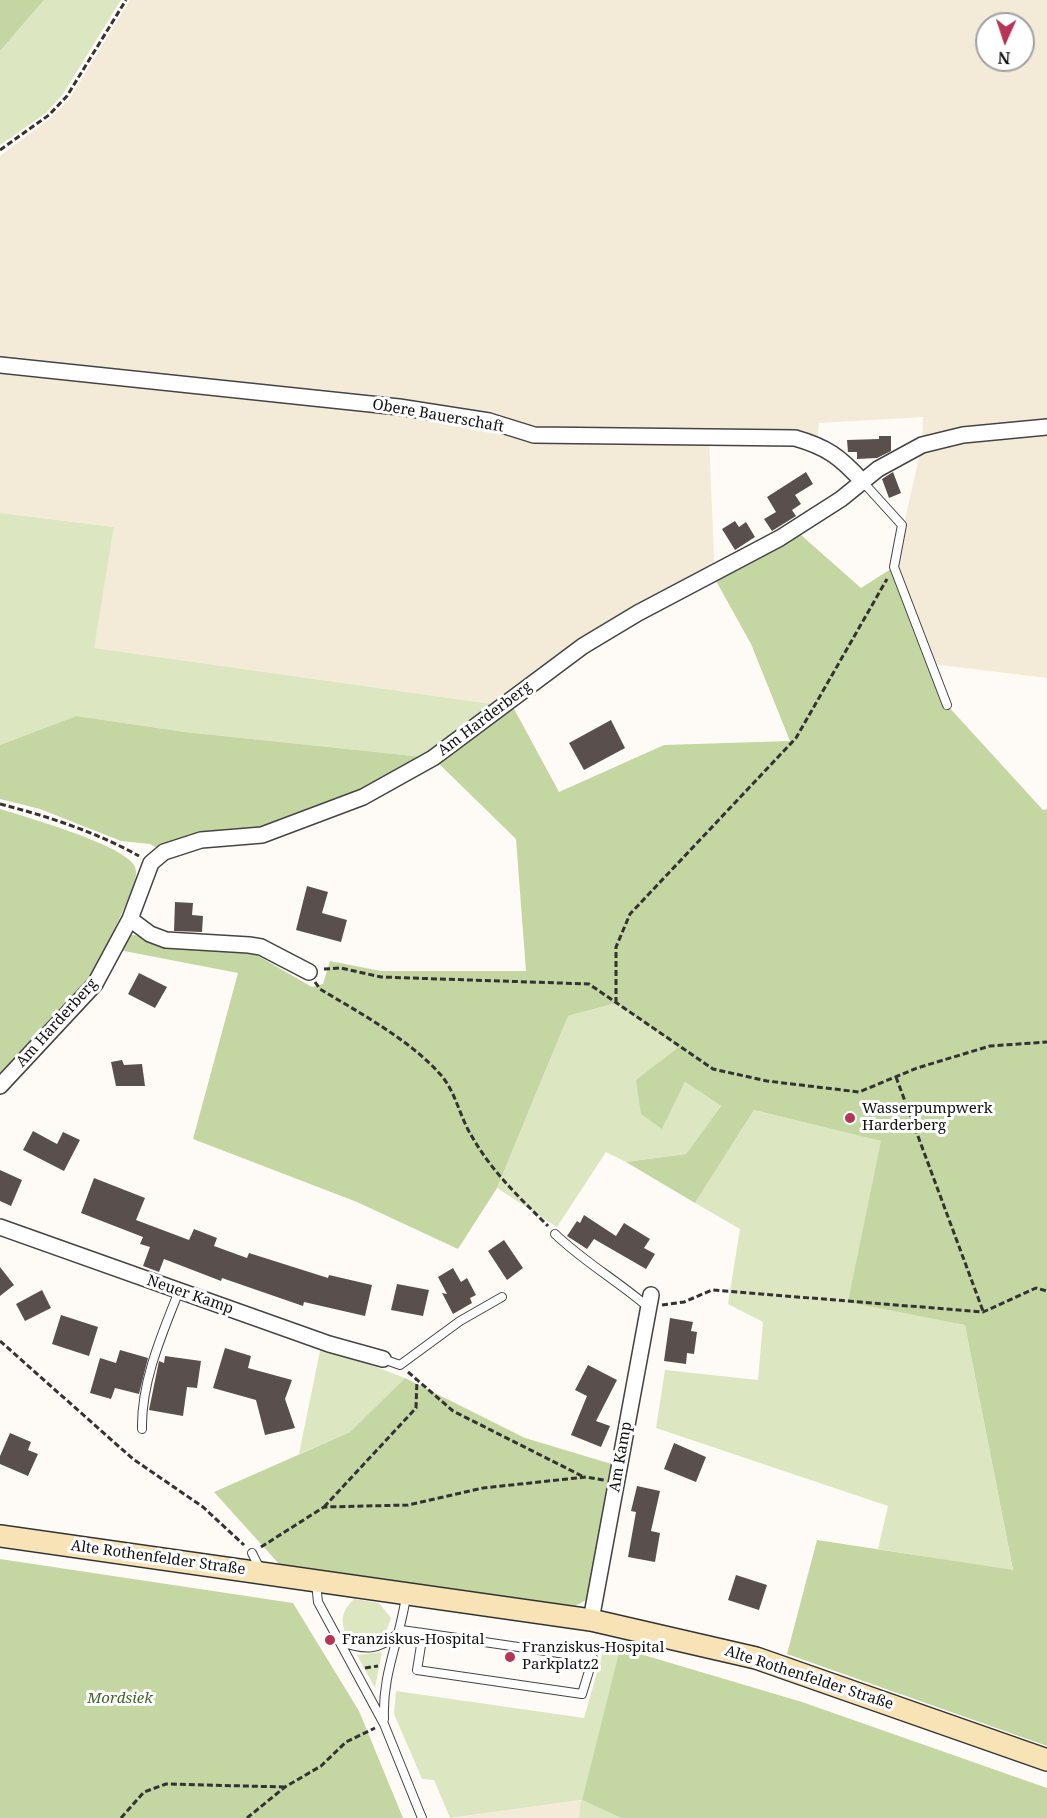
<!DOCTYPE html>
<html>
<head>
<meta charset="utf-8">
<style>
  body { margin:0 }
  #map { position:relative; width:1047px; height:1818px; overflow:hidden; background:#fefbf6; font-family:"Noto Serif",serif }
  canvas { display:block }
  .north { position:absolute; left:975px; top:12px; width:60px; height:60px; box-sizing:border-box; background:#fff; border:2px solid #a0a0a0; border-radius:50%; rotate:183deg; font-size:16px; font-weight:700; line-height:24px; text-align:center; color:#111 }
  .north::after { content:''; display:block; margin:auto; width:21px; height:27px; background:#b63455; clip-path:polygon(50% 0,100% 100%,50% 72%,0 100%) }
</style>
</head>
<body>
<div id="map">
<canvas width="1047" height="1818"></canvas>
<div class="north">N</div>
</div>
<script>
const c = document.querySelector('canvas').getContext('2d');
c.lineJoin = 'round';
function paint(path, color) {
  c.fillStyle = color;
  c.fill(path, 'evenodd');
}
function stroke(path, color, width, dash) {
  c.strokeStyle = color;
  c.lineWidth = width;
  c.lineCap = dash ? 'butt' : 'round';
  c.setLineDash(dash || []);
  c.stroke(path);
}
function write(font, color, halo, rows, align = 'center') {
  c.font = font + ' "Noto Serif",serif';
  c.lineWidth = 6;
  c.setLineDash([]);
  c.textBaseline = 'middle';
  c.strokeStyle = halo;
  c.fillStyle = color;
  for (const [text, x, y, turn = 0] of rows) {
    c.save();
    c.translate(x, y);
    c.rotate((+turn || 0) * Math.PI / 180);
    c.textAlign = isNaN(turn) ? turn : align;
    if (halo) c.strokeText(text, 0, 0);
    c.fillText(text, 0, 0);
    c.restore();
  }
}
const farmland = new Path2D(`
  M130 0H1047V678L932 664 894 567 922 445 923 417 819 423 817 444 709 437 715 579 658 610 585 655 513 707 93 648 114 527 0 513V156L52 117 70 98ZM987 24H1023V60H987Z
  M582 1800 579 1818H454L508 1810Z`);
const green = new Path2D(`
  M44 0H121L63 94 46 113 0 145V51Z
  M0 513 114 527 94 648 513 707 433 758 185 732 76 716 0 745Z
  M616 1003 680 1047 662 1129 685 1082 721 1106 686 1154 626 1162 606 1152 557 1227 497 1188 568 1016Z
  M754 1110 882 1141 849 1301 965 1325 1013 1571 878 1549 888 1506 656 1428 665 1370 758 1380 763 1322 728 1304 740 1229 695 1203Z
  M321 1346 405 1378 350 1432 299 1454Z
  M354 1599 379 1603 391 1618 386 1632 375 1641 355 1640 346 1635C340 1619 342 1611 354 1599Z
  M605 1644 620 1648 582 1800 621 1818H579L581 1800 450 1818 434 1780 422 1779 394 1714 396 1691 584 1718Z
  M382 1652 375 1688 357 1655Z`);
const forest = new Path2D(`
  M0 0H44L0 51Z
  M801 535 861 588 894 567 947 705 1043 810 1047 809V1746L787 1654 817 1540 1013 1570 965 1325 848 1302 881 1141 754 1110 695 1203 626 1162 686 1154 721 1106 685 1082 662 1129 641 1114 636 1080 679 1047 616 1003 568 1016 497 1188 458 1249 357 1202 193 1139 238 973 119 950 128 935H135L164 946 253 953 312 987 323 984 330 961 381 971H526L516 839 433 758 262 835 179 848H157L150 844 121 841 40 809 0 799V745L76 716 185 732 433 758 513 707 559 792 664 745 790 741 751 644 715 579Z
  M0 809C26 817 121 844 134 865 138 872 135 881 133 888L91 982 0 1078Z
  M405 1378 525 1438 615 1465 588 1599 573 1607 279 1564 214 1492 350 1432Z
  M0 1559 293 1603 359 1711 403 1818H0Z
  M620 1648 802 1702 1047 1788V1818H621L582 1800Z`);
const building = new Path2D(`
  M879 436H891V451L877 458 857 459V452H848L847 440 879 439Z
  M806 472 813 484 795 495 801 504 792 510 796 516 772 531 764 519 776 512 767 497Z
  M893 472 901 493 889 498 882 479Z
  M735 521 739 527 746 522 755 537 735 550 722 529Z
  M611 720 625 748 584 770 569 743Z
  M307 886 328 892 322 913 347 920 341 942 296 930Z
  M175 902 193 903 192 915 203 916 202 932 174 931Z
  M139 973 167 987 155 1008 128 994Z
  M122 1060 124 1065 142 1064 145 1086H116L111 1062Z
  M33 1131 57 1144 63 1132 80 1140 64 1171 23 1150Z
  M0 1170 22 1180 11 1206 0 1201Z
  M94 1178 145 1198 136 1220 189 1240 194 1229 217 1238 214 1246 247 1258 249 1253 328 1278 329 1275 372 1285 365 1316 304 1302 303 1306 222 1278 221 1281 164 1259 159 1272 143 1266 150 1247 140 1244 143 1237 81 1213Z
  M584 1215 616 1236 624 1223 650 1239 644 1248 655 1254 646 1269 594 1239 587 1249 567 1236 577 1221 580 1223Z
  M504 1240 523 1268 507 1280 488 1251Z
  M0 1267 14 1285 0 1296Z
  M453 1268 461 1282 467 1278 476 1295 470 1298 472 1303 453 1314 442 1293 447 1294 438 1277Z
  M397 1284 429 1290 423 1316 391 1310Z
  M42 1290 51 1308 25 1321 16 1304Z
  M61 1315 98 1327 89 1356 52 1344Z
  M670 1318 693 1322 691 1331 697 1332 694 1354 687 1353 686 1364 664 1361Z
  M225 1348 251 1356 248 1368 292 1380 285 1399 295 1428 265 1435 256 1400 213 1388Z
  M120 1350 148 1358 139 1394 115 1388 111 1399 90 1393 100 1358 116 1363Z
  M165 1356 201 1361 197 1388 187 1387 183 1416 149 1410 159 1361 164 1363Z
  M588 1365 617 1380 596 1421 610 1426 601 1447 571 1435 587 1396 575 1390Z
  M10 1433 31 1442 28 1450 38 1454 28 1476 0 1464V1456Z
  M674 1443 706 1457 696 1482 664 1469Z
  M637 1486 660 1491 651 1531 660 1533 655 1562 628 1557 636 1512 631 1511Z
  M736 1575 767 1585 759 1610 728 1600Z`);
const path = new Path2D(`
  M0 150 49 115 67 96 126 0
  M0 804C47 816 96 832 139 856
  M324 969 341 968 381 977 589 984 713 1069 767 1081 859 1092 917 1068 990 1046 1047 1042
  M315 982 320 989C358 1012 410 1040 440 1074 456 1092 459 1115 471 1135 492 1172 518 1196 548 1226
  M616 1003V947L630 914 796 738 887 579
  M896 1077 983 1311
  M662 1305 684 1302 712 1290 983 1312 1036 1288 1047 1291
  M0 1341 133 1459 203 1507 244 1545
  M408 1372 453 1411 584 1477
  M324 1507 416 1408 417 1379
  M261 1547 324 1507 408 1505 483 1488 586 1477 604 1480
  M365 1668 378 1666
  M121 1818 144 1792 166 1784 285 1787
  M247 1818 285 1787 321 1766 346 1742 375 1728`);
const lane = new Path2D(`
  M862 481 902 525 894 567 947 705
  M555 1234C584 1262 618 1281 648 1307
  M383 1359 400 1365 460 1321 502 1297
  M142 1429C141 1382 162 1334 179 1291
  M252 1553 261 1571
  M316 1583 318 1602 384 1724 422 1818
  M401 1630 423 1633 593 1658 582 1694 417 1670 423 1633
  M341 1642C364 1650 380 1651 398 1633
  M384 1719C382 1673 400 1640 406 1596`);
const street = new Path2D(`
  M0 365 399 407 489 421 534 435 795 438C827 447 840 457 862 481
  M130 919 150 934 166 940 249 945 261 947 309 972
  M0 1086 95 984 130 919 151 863 164 852 201 840 262 835 363 797 433 758 583 646 638 613 780 538 841 499 878 469 922 445 963 435 1047 427
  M0 1227 329 1344 383 1359
  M591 1620 651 1295`);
const secondary = new Path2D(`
  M0 1536 591 1620 756 1658 1047 1760`);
const markers = [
  [850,1118,6,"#b63455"],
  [330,1640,6,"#b63455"],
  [510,1657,6,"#b63455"]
];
const streetNames = [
  ["Obere Bauerschaft",438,416,10],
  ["Am Harderberg",485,719,-37],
  ["Am Harderberg",57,1023,-48],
  ["Neuer Kamp",190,1295,19],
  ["Am Kamp",621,1457,-80],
  ["Alte Rothenfelder Straße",158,1558,8],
  ["Alte Rothenfelder Straße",809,1678,18]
];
const poiNames = [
  ["Wasserpumpwerk",862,1109],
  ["Harderberg",862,1126],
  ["Franziskus-Hospital",342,1640],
  ["Franziskus-Hospital",522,1648],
  ["Parkplatz2",522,1665]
];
const parkNames = [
  ["Mordsiek",120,1699]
];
paint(farmland, '#f3ebd7');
paint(green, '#dce7c1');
paint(forest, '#c4d6a2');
paint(building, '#59504e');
stroke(lane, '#444', 10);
stroke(street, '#444', 18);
stroke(secondary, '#333', 24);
stroke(path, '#333', 3, [6, 3]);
stroke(lane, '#fff', 8);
stroke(street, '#fff', 15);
stroke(secondary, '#f8e3b7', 21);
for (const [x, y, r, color] of markers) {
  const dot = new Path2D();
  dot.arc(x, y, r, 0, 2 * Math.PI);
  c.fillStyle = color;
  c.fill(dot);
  stroke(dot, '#fff', 2);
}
write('15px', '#111', '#fff', streetNames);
write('15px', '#111', '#fff', poiNames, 'left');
write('italic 15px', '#406426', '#fff', parkNames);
</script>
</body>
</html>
